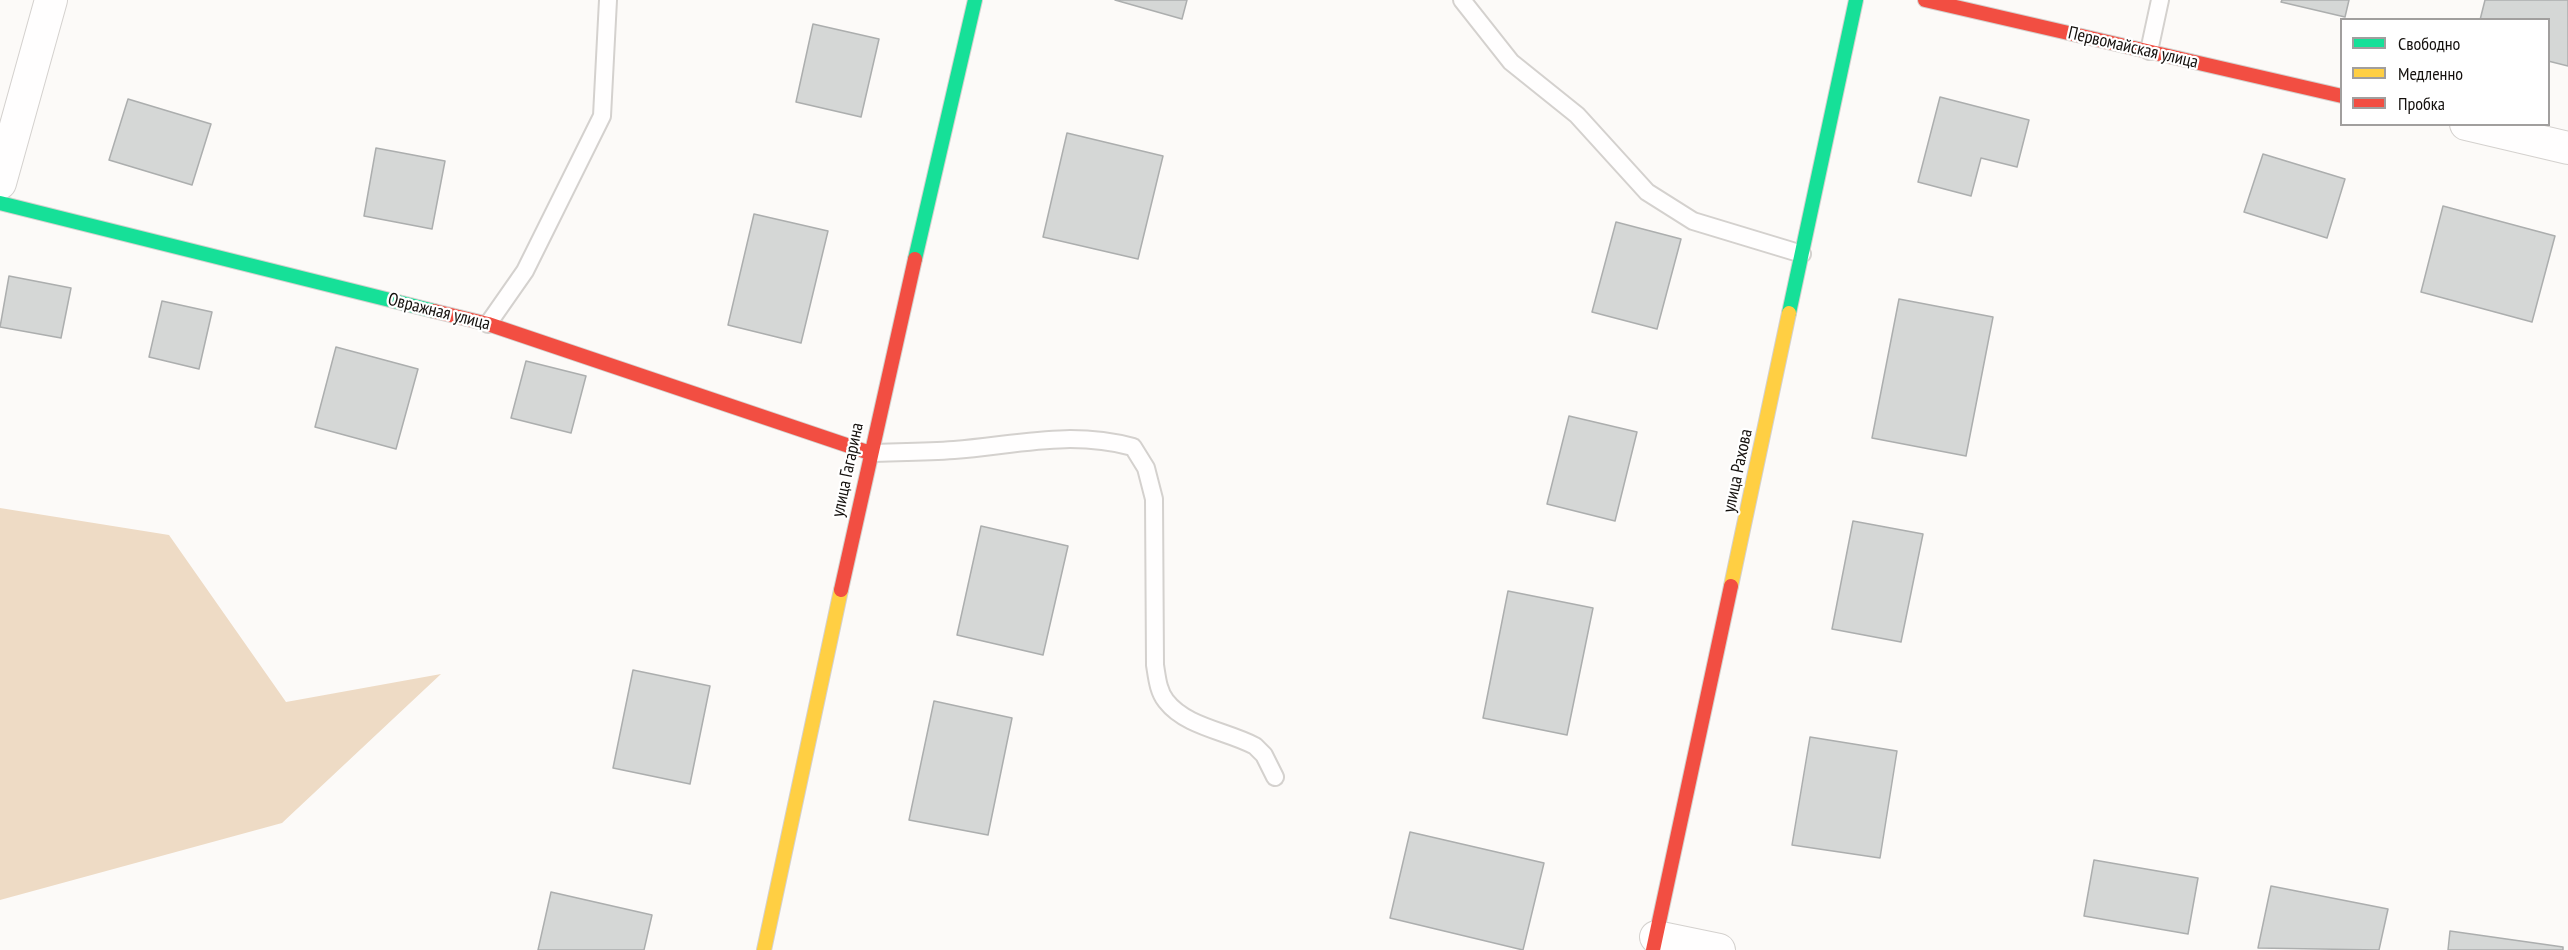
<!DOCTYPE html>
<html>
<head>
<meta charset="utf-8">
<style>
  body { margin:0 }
  #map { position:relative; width:2568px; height:950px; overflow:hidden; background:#fcfaf8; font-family:"PT Sans Narrow",sans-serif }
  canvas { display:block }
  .legend { position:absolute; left:2340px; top:18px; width:210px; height:108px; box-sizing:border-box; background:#fff; border:2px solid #a19f9e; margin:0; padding:8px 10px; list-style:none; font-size:18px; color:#14100d }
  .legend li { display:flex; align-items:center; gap:12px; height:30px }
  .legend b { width:30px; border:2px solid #a19f9e }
</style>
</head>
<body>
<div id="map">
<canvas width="2568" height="950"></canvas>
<ul class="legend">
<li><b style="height:8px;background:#16e098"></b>Свободно</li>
<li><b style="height:8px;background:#ffcf43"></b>Медленно</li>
<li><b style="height:8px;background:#f24e42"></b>Пробка</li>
</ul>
</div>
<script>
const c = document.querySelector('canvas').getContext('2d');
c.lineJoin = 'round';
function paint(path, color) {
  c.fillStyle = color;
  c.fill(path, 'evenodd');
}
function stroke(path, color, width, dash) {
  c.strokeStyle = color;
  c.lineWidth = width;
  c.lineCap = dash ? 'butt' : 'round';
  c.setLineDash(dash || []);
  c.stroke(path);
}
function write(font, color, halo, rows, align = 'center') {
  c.font = font + ' "PT Sans Narrow",sans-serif';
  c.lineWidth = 4.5;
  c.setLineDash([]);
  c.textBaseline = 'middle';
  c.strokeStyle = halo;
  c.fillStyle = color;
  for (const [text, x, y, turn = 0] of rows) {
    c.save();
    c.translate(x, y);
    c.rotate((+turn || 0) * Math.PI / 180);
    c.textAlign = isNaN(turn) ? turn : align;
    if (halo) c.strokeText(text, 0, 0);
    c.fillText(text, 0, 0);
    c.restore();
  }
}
const green = new Path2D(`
  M0 508 169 535 286 702 441 674 282 823 0 900Z`);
const building = new Path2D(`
  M1115 0H1187L1182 19Z
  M2282 0H2349L2345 17 2281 2Z
  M2485 0H2568V66L2548 61V20H2480Z
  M813 24 879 39 861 117 796 102Z
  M1940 97 2029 120 2017 167 1981 158 1971 196 1918 182Z
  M128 99 211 124 192 185 109 160Z
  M1067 133 1163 156 1138 259 1043 237Z
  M376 148 445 161 432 229 364 216Z
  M2263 154 2345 179 2327 238 2244 212Z
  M2443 206 2555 236 2532 322 2421 292Z
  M754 214 828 231 801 343 728 325Z
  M1616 222 1681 239 1657 329 1592 312Z
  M9 276 71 288 61 338 0 327Z
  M1899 299 1993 317 1966 456 1872 438Z
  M162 301 212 312 199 369 149 357Z
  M336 347 418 369 396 449 315 427Z
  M526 361 586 376 571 433 511 418Z
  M1569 416 1637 432 1615 521 1547 504Z
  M1853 521 1923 534 1901 642 1832 629Z
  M981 526 1068 546 1043 655 957 635Z
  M1508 591 1593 608 1567 735 1483 718Z
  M633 670 710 686 690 784 613 768Z
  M934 701 1012 718 988 835 909 820Z
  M1810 737 1897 751 1880 858 1792 845Z
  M1410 832 1544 863 1523 950 1390 918Z
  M2094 860 2198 878 2188 934 2084 916Z
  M2271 886 2388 909 2379 950 2258 948Z
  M551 892 652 915 644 950H538Z
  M2450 931 2563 947V950H2448Z`);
const lane = new Path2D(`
  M1462 0 1511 62 1577 115 1647 192 1693 221 1802 254
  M2149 51 2160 0
  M488 324 525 271 602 116 608 0
  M870 453C898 452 926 452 954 450 1017 445 1069 430 1133 447L1146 468 1154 499 1155 665C1157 677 1158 691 1166 701 1186 727 1227 731 1255 746L1264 755 1275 777`);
const street = new Path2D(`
  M2466 124 2568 148
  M0 183 51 0
  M1656 937 1719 950`);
const fast = new Path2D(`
  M0 203 434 311
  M915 259 975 0
  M1789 313 1856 0`);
const slow = new Path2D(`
  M1731 586 1789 313
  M764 950 841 590`);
const jam = new Path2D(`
  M1925 0 2342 96
  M434 311 488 324 870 453
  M841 590 915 259
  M1653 950 1731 586`);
const streetNames = [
  ["Первомайская улица",2133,48,13],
  ["Овражная улица",439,312,14],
  ["улица Гагарина",848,470,-78],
  ["улица Рахова",1738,471,-78]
];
paint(green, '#eedbc5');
paint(building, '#d5d7d6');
stroke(building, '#acaeae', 1.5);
stroke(lane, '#d4d1ce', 20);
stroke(street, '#d4d1ce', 34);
stroke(fast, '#d4d1ce', 16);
stroke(slow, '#d4d1ce', 16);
stroke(jam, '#d4d1ce', 16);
stroke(lane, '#fffefe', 16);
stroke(street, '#fffefe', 32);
stroke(fast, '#16e098', 14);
stroke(slow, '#ffcf43', 14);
stroke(jam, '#f24e42', 14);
write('18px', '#14100d', '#fff', streetNames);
</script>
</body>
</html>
